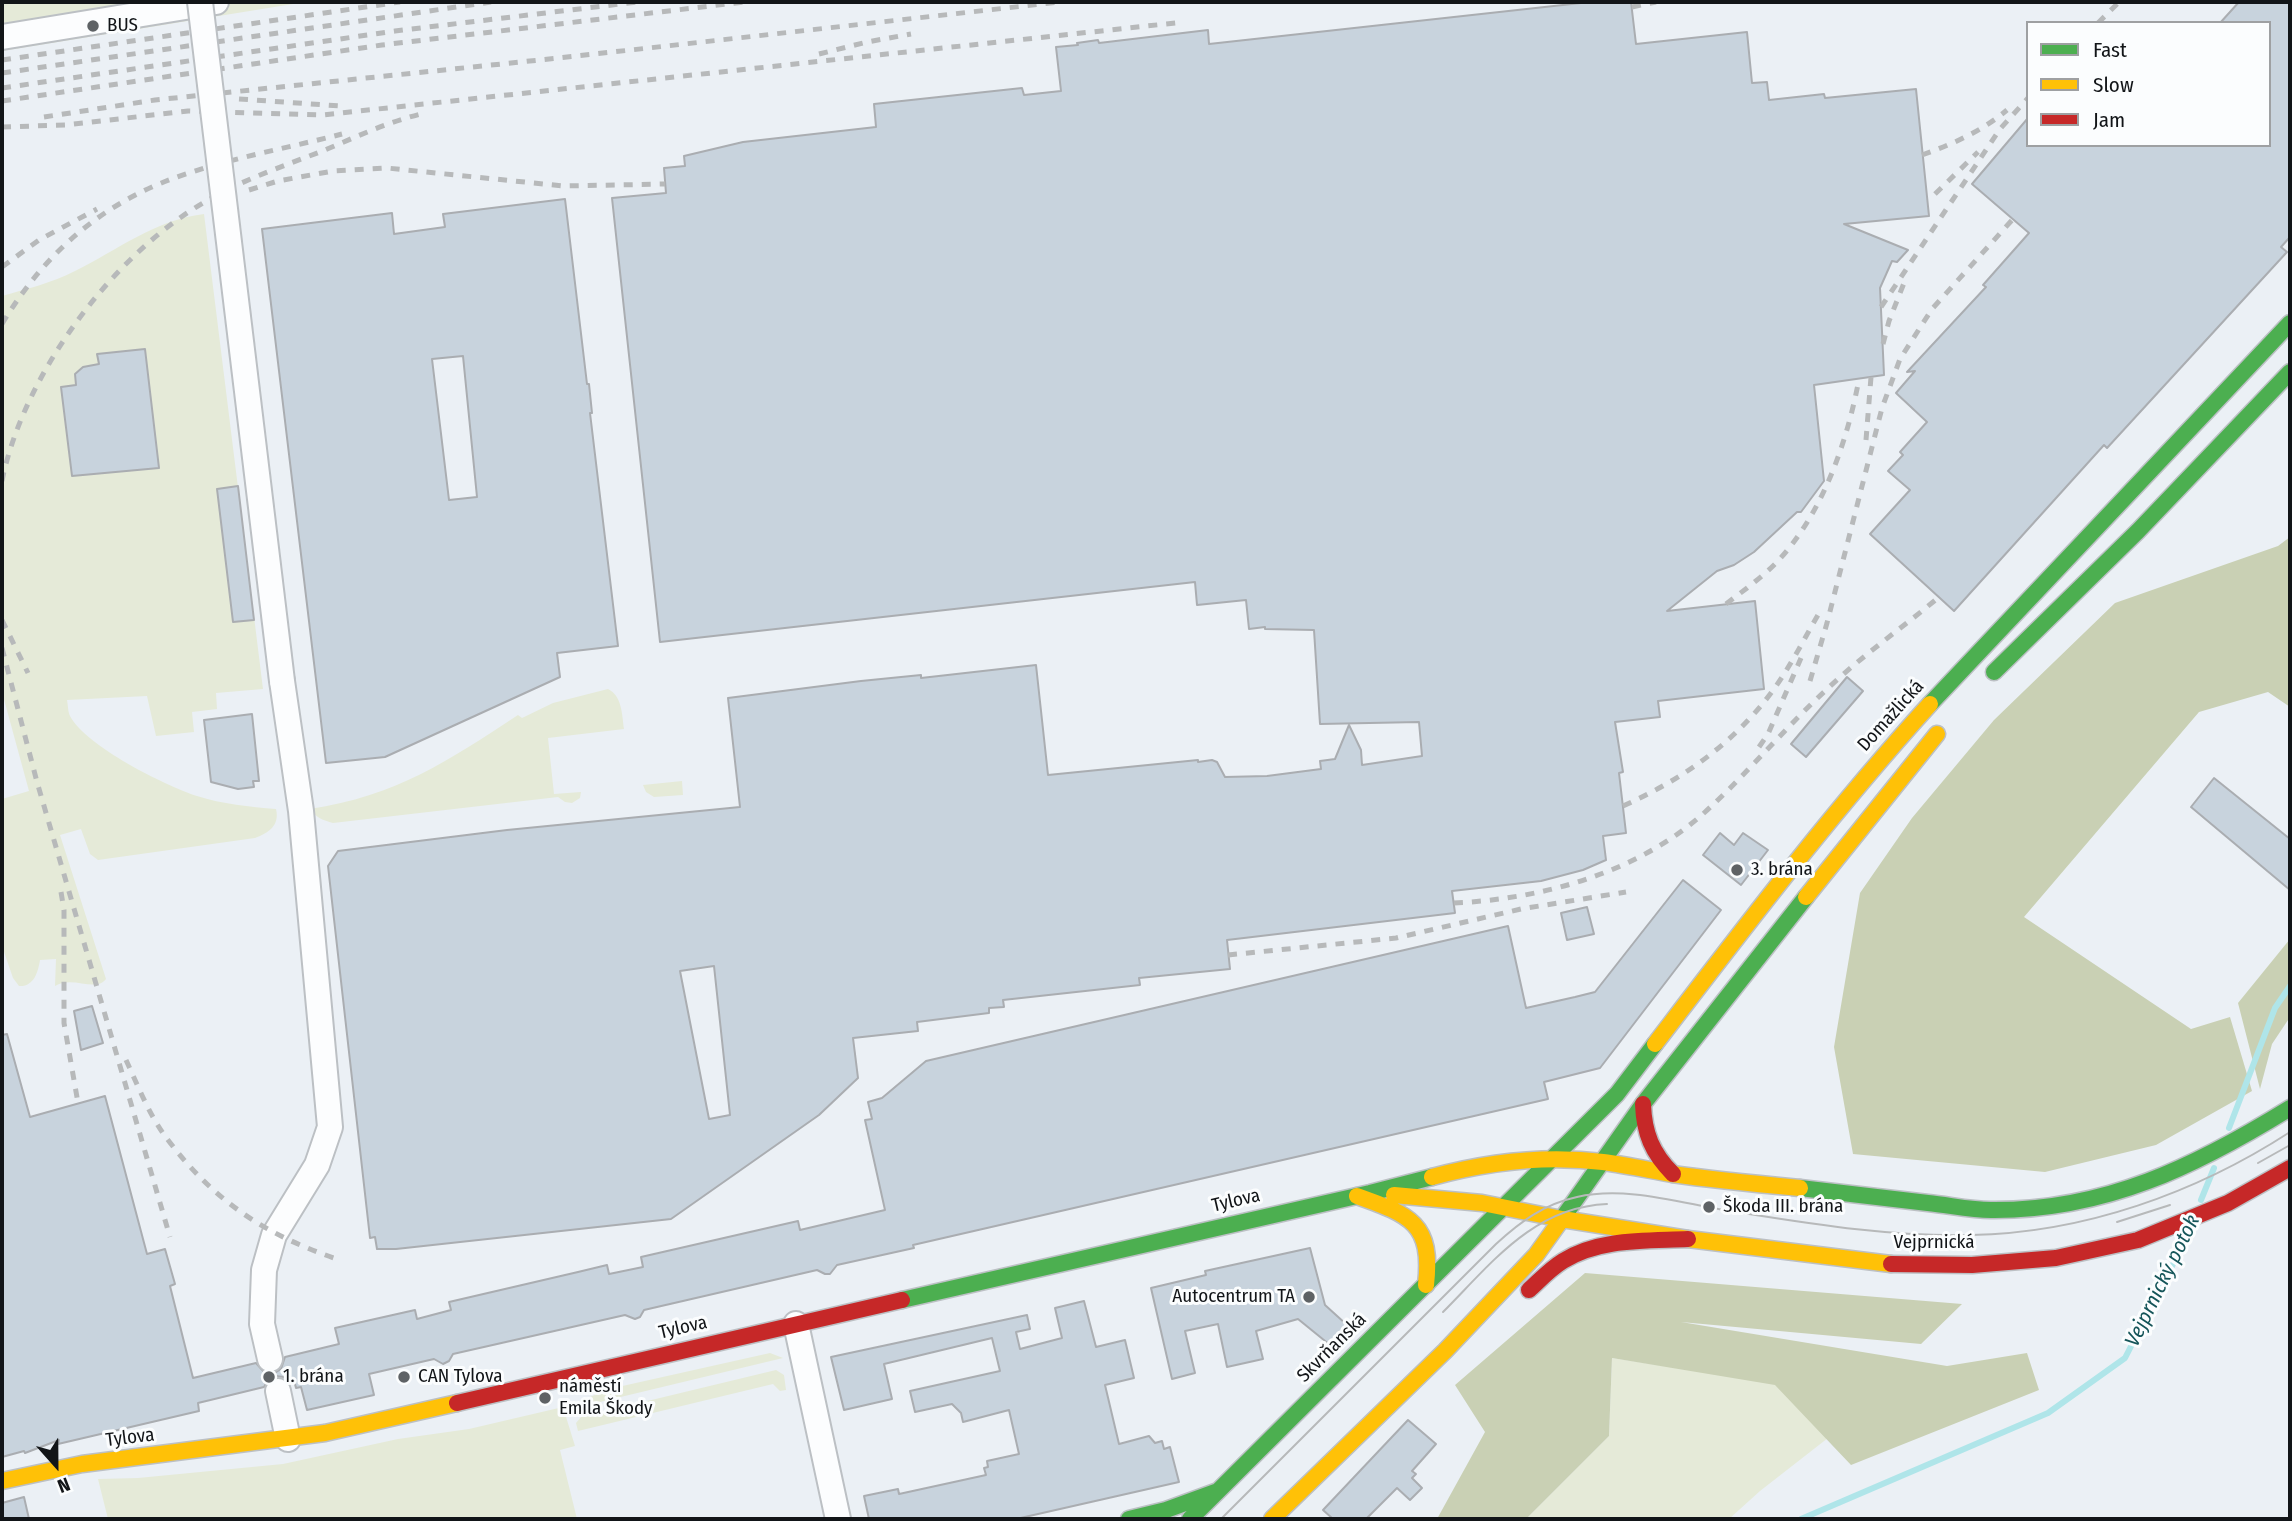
<!DOCTYPE html>
<html>
<head>
<meta charset="utf-8">
<style>
  body { margin:0 }
  #map { position:relative; width:2292px; height:1521px; overflow:hidden; background:#ebf0f5; font-family:"Fira Sans Condensed",sans-serif }
  canvas { display:block }
  .frame { position:absolute; inset:0; border:4px solid #121518; pointer-events:none }
  .legend { position:absolute; left:2026px; top:21px; width:245px; height:126px; box-sizing:border-box; background:#fbfdfe; border:2px solid #9ea0a2; margin:0; padding:9px 12px; list-style:none; font-size:21px; color:#121518 }
  .legend li { display:flex; align-items:center; gap:14px; height:35px }
  .legend b { width:35px; border:2px solid #9ea0a2 }
  .north { position:absolute; left:21px; top:1430px; width:70px; height:70px; -webkit-text-stroke:5px #fbfdfe; paint-order:stroke; rotate:159deg; font-size:19px; font-weight:700; line-height:28px; text-align:center; color:#121518 }
  .north::after { content:''; display:block; margin:auto; width:24px; height:32px; background:#121518; clip-path:polygon(50% 0,100% 100%,50% 72%,0 100%) }
</style>
</head>
<body>
<div id="map">
<canvas width="2292" height="1521"></canvas>
<div class="frame"></div>
<ul class="legend">
<li><b style="height:9px;background:#4caf50"></b>Fast</li>
<li><b style="height:9px;background:#ffc107"></b>Slow</li>
<li><b style="height:9px;background:#c62828"></b>Jam</li>
</ul>
<div class="north">N</div>
</div>
<script>
const c = document.querySelector('canvas').getContext('2d');
c.lineJoin = 'round';
function paint(path, color) {
  c.fillStyle = color;
  c.fill(path, 'evenodd');
}
function stroke(path, color, width, dash) {
  c.strokeStyle = color;
  c.lineWidth = width;
  c.lineCap = dash ? 'butt' : 'round';
  c.setLineDash(dash || []);
  c.stroke(path);
}
function write(font, color, halo, rows, align = 'center') {
  c.font = font + ' "Fira Sans Condensed",sans-serif';
  c.lineWidth = 6;
  c.setLineDash([]);
  c.textBaseline = 'middle';
  c.strokeStyle = halo;
  c.fillStyle = color;
  for (const [text, x, y, turn = 0] of rows) {
    c.save();
    c.translate(x, y);
    c.rotate((+turn || 0) * Math.PI / 180);
    c.textAlign = isNaN(turn) ? turn : align;
    if (halo) c.strokeText(text, 0, 0);
    c.fillText(text, 0, 0);
    c.restore();
  }
}
const green = new Path2D(`
  M2 2H292L293 4 2 51Z
  M204 214 263 689 216 693 217 709 192 712 194 732 156 736 147 696 67 700C68 705 68 712 70 716 87 747 164 785 197 796 222 804 250 807 276 809 280 825 269 833 255 838L98 860 90 854 81 829 60 835 106 979C95 993 73 975 55 986L56 959 40 960C38 972 34 987 19 986L13 978 2 946V799L29 791 2 692V296C26 289 52 283 75 271 118 250 154 220 204 214Z
  M608 689C622 696 622 714 624 729L548 738 554 794 581 792 580 798 572 803 565 802 558 797 333 823C323 820 316 818 310 809 396 796 448 761 518 715L522 718 553 703Z
  M682 781 683 795 654 797 646 792 643 785Z
  M770 1353 783 1358 579 1407 578 1402 609 1389Z
  M1612 1358 1878 1399 1760 1491 1729 1519H1526L1609 1436Z
  M776 1370 784 1375 786 1390 780 1391 773 1384 578 1431 576 1423 581 1417Z
  M563 1407 575 1446 560 1450 577 1519H108L98 1479 138 1478 283 1464 398 1439 469 1429Z`);
const forest = new Path2D(`
  M2290 537V707L2268 692 2199 712 2024 917 2191 1029 2230 1017 2252 1091 2156 1145 2045 1172 1853 1154 1834 1047 1860 893 1912 818 1994 720 2115 603 2278 546Z
  M2290 939V1017L2272 1044 2260 1089 2238 1003Z
  M1585 1273 1962 1304 1921 1344 1681 1322 1947 1366 2027 1353 2039 1390 1851 1465 1775 1385 1612 1358 1609 1436 1526 1519H1437L1485 1432 1455 1385Z`);
const stream = new Path2D(`
  M2229 1128 2275 1008 2290 986
  M2201 1200 2214 1168
  M1801 1519 2048 1413 2125 1358 2189 1233`);
const building = new Path2D(`
  M1590 2H1631L1636 44 1747 32 1752 83 1767 82 1769 100 1824 94 1825 98 1916 89 1929 216 1844 224 1908 250 1897 262 1892 261 1880 288 1884 375 1814 385 1824 481 1801 512H1797L1754 552 1734 565 1717 571 1667 611 1755 601 1764 689 1658 701 1660 717 1615 722 1623 772 1619 773 1626 833 1603 836 1606 860 1583 870 1541 881 1452 891 1455 913 1227 940 1230 969 1139 978 1140 985 1003 1000 1004 1007 989 1008V1013L917 1022 918 1031 853 1038 858 1078 819 1115 671 1219 396 1249H377L375 1237 370 1238 328 866 338 851 507 830 740 807 728 698 861 681 921 675V678L1036 665 1048 775 1198 760V762L1212 760 1217 762 1225 777 1267 776 1321 769 1320 761 1335 759 1349 725 1361 750 1362 765 1422 756 1419 722 1320 724 1314 630 1265 629V627L1249 629 1246 600 1197 605 1195 582 660 642 612 198 666 193 664 168 685 166 684 156 743 142 876 127 874 104 1022 88 1024 95 1061 91 1056 47 1078 45 1077 43 1098 40 1099 43 1208 30 1209 44ZM714 966 730 1115 709 1119 680 971Z
  M2239 2H2290V237L2281 247 2287 252 2107 448 2104 445 1954 611 1870 534 1910 490 1888 471 1903 455 1900 452 1927 422 1896 393 1915 371 1907 372 1986 287 1983 285 2029 233 1972 184 2028 118V145H2269V23H2220Z
  M565 199 587 384H589L592 413H590L618 646 557 653 560 677 385 757 326 763 262 229 392 213 394 234 445 227 443 214ZM463 356 477 497 449 500 432 359Z
  M145 349 159 468 72 476 61 387 76 385 75 374 83 367 99 364 97 354Z
  M238 486 254 620 233 622 217 489Z
  M1847 677 1863 691 1806 757 1791 744Z
  M252 714 259 781H253L254 787 238 789 211 782 204 720Z
  M2214 778 2290 839V890L2191 807Z
  M1720 833 1734 845 1743 833 1768 850 1741 885 1703 855Z
  M1683 880 1721 910 1600 1068 1544 1082 1548 1099 913 1245 914 1248 837 1265 830 1274H825L817 1270 644 1310 640 1317 635 1319 625 1315 453 1354 449 1361 443 1364 434 1359 369 1374 374 1395 307 1410 301 1387 296 1388 294 1380 289 1381 283 1377 276 1376 268 1380 264 1387 198 1403 199 1411 58 1444 59 1440 25 1453 24 1451 2 1457V1035L7 1034 30 1117 105 1096 147 1254 165 1249 175 1284 170 1286 193 1378 256 1363 265 1373 273 1374 281 1369 285 1357 339 1344 335 1328 415 1310 417 1319 451 1310 449 1302 578 1272 607 1265 609 1274 643 1267 641 1257 798 1221 800 1230 885 1210 865 1120 872 1119 868 1102 882 1098 926 1061 1508 926 1526 1008 1575 997 1595 992Z
  M1587 907 1594 934 1567 940 1561 913Z
  M92 1006 103 1043 81 1050 74 1011Z
  M1310 1248 1325 1305 1347 1325 1330 1345 1298 1319 1256 1331 1263 1359 1227 1367 1218 1324 1185 1331 1195 1373 1172 1379 1151 1288 1206 1275 1205 1271Z
  M1084 1301 1096 1347 1125 1340 1134 1378 1105 1385 1119 1444 1149 1436 1155 1443 1162 1441 1164 1449 1170 1447 1179 1482 1016 1519H869L864 1496 898 1489 899 1494 986 1475 984 1468 988 1467 987 1461 1019 1454 1009 1410 963 1422 961 1413 952 1404 915 1412 910 1391 1000 1371 992 1338 884 1364 892 1399 844 1410 831 1357 1027 1315 1030 1329 1016 1332 1020 1349 1062 1338 1055 1308Z
  M1408 1420 1436 1444 1412 1471 1416 1474 1412 1478 1422 1488 1410 1500 1397 1488 1366 1519H1333L1323 1510Z
  M24 1497 29 1519H2V1503Z`);
const street = new Path2D(`
  M2 37 216 2
  M796 1324 838 1519
  M270 1359 262 1324 264 1270 274 1235 317 1165 330 1127 301 811 282 681
  M278 1391 288 1439`);
const fast = new Path2D(`
  M1994 672 2138 531 2290 372
  M1930 704 2290 323
  M1800 1188C1843 1193 1885 1198 1928 1203 1949 1205 1970 1210 1991 1210 2105 1211 2196 1166 2290 1108
  M1559 1223 1643 1104 1806 897
  M902 1300 1370 1193 1432 1177
  M1129 1519 1166 1510 1218 1491
  M1190 1519 1617 1094 1655 1044`);
const slow = new Path2D(`
  M1806 897 1937 734
  M1655 1044C1744 928 1832 812 1930 704
  M1432 1177C1487 1162 1546 1155 1603 1162 1626 1165 1649 1170 1672 1174 1714 1180 1757 1184 1800 1188
  M1394 1195 1482 1203 1562 1219 1688 1239 1891 1264
  M1357 1196C1410 1215 1433 1223 1426 1285
  M2 1481 82 1464 325 1433 457 1403
  M1272 1519 1445 1351 1536 1255 1559 1223`);
const jam = new Path2D(`
  M1643 1104C1644 1133 1652 1153 1673 1174
  M1891 1264 1972 1265 2056 1258 2138 1240 2228 1203 2290 1168
  M1529 1290C1540 1280 1550 1269 1563 1261 1599 1238 1647 1241 1688 1239
  M457 1403 902 1300`);
const tram = new Path2D(`
  M2258 1163 2290 1145
  M2117 1222 2170 1205
  M1443 1312C1491 1264 1533 1207 1607 1204
  M1221 1519 1496 1244C1520 1222 1544 1204 1577 1197 1624 1186 1677 1202 1724 1210 1807 1223 1887 1237 1971 1235 2084 1233 2196 1193 2290 1132`);
const rail = new Path2D(`
  M1632 7 1656 2
  M2098 23 2119 2
  M819 54 867 42 911 34
  M2 60 400 2
  M2 73 491 2
  M2 88 395 31 637 2
  M239 99 341 106
  M2 101 382 45 744 2
  M44 117 155 100 559 58 1060 2
  M2 127 65 125 188 111 322 115 1184 22
  M1922 155C1953 144 1982 131 2007 110
  M249 190 278 181 333 171 387 168 563 186 665 184
  M1935 194 1978 152
  M2 267 39 240 97 209
  M1881 307 2000 129 2028 98
  M2 324C47 249 108 198 192 172 241 156 292 147 342 134
  M1883 344 1889 321 1904 283
  M1866 440 1871 377
  M2 481C23 376 111 257 203 203 241 180 284 166 325 150 358 136 390 121 425 113
  M1726 604C1743 591 1761 578 1776 563 1822 515 1847 443 1859 379
  M2 620 28 673
  M2 648 37 782 170 1237
  M1810 681 1827 623 1882 408 1900 359 1932 309 2013 219
  M1759 747 1768 734 1801 658
  M1623 806C1681 780 1732 745 1771 693 1789 669 1803 641 1818 615
  M61 892 64 910V1023L78 1103
  M1454 903C1542 899 1637 873 1704 813 1746 775 1783 730 1824 692 1860 657 1901 629 1939 597
  M1228 955 1396 938 1521 909 1626 892
  M126 1060C138 1086 150 1117 168 1140 215 1202 267 1236 340 1260`);
const streetBridge = new Path2D(`
  M200 2 282 681`);
const markers = [
  [93,26,7,"#5e6265"],
  [1737,870,7,"#5e6265"],
  [1709,1207,7,"#5e6265"],
  [1309,1297,7,"#5e6265"],
  [269,1377,7,"#5e6265"],
  [404,1377,7,"#5e6265"],
  [545,1398,7,"#5e6265"]
];
const poiNames = [
  ["BUS",107,26],
  ["3. brána",1751,870],
  ["Škoda III. brána",1723,1207],
  ["Autocentrum TA",1295,1297,"right"],
  ["1. brána",283,1377],
  ["CAN Tylova",418,1377],
  ["náměstí",559,1387],
  ["Emila Škody",559,1409]
];
const streetNames = [
  ["Domažlická",1891,716,-48],
  ["Tylova",1236,1201,-13],
  ["Vejprnická",1934,1243],
  ["Tylova",683,1328,-13],
  ["Skvrňanská",1332,1348,-45],
  ["Tylova",130,1438,-7]
];
const waterNames = [
  ["Vejprnický potok",2163,1281,-64]
];
paint(green, '#e5ead8');
paint(forest, '#c9d0b4');
stroke(stream, '#afe5e9', 6);
paint(building, '#c8d3dd');
stroke(building, '#aaadb1', 2);
stroke(street, '#bcc0c4', 28);
stroke(fast, '#bcc0c4', 19);
stroke(slow, '#bcc0c4', 19);
stroke(jam, '#bcc0c4', 19);
stroke(street, '#fcfdfe', 24);
stroke(fast, '#4caf50', 16);
stroke(slow, '#ffc107', 16);
stroke(jam, '#c62828', 16);
stroke(tram, '#b7b9ba', 2);
stroke(rail, '#b7b9ba', 5, [9, 9]);
stroke(streetBridge, '#bcc0c4', 28, []);
stroke(streetBridge, '#fcfdfe', 24);
for (const [x, y, r, color] of markers) {
  const dot = new Path2D();
  dot.arc(x, y, r, 0, 2 * Math.PI);
  c.fillStyle = color;
  c.fill(dot);
  stroke(dot, '#fbfdfe', 2.5);
}
write('19px', '#121518', '#fbfdfe', poiNames, 'left');
write('19px', '#121518', '#fbfdfe', streetNames);
write('italic 21px', '#155559', '#fbfdfe', waterNames);
</script>
</body>
</html>
